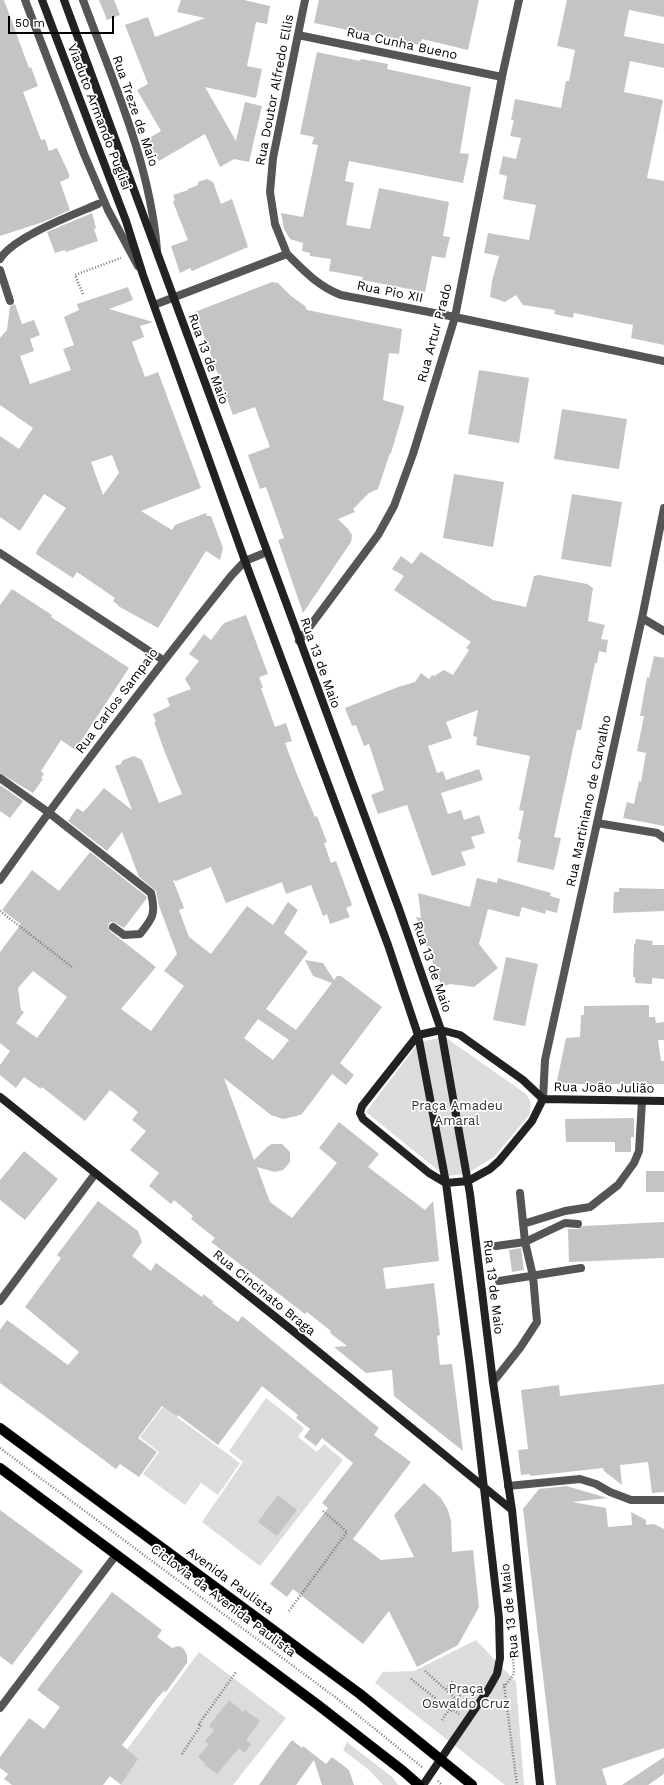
<!DOCTYPE html>
<html>
<head>
<meta charset="utf-8">
<style>
  body { margin:0 }
  #map { position:relative; width:664px; height:1785px; overflow:hidden; background:#fff; font-family:"Work Sans",sans-serif }
  canvas { display:block }
  .scale { position:absolute; left:8px; top:16px; width:106px; height:18px; box-sizing:border-box; border:2px solid #000; border-top:0; padding-left:5px; font-size:12px; line-height:14px; white-space:nowrap; color:#000; -webkit-text-stroke:3px #fff; paint-order:stroke }
</style>
</head>
<body>
<div id="map">
<canvas width="664" height="1785"></canvas>
<div class="scale">50 m</div>
</div>
<script>
const c = document.querySelector('canvas').getContext('2d');
c.lineJoin = 'round';
function paint(path, color) {
  c.fillStyle = color;
  c.fill(path, 'evenodd');
}
function stroke(path, color, width, dash) {
  c.strokeStyle = color;
  c.lineWidth = width;
  c.lineCap = dash ? 'butt' : 'round';
  c.setLineDash(dash || []);
  c.stroke(path);
}
function write(font, color, halo, rows, align = 'center') {
  c.font = font + ' "Work Sans",sans-serif';
  c.lineWidth = 3.5;
  c.setLineDash([]);
  c.textBaseline = 'middle';
  c.strokeStyle = halo;
  c.fillStyle = color;
  for (const [text, x, y, turn = 0] of rows) {
    c.save();
    c.translate(x, y);
    c.rotate((+turn || 0) * Math.PI / 180);
    c.textAlign = isNaN(turn) ? turn : align;
    if (halo) c.strokeText(text, 0, 0);
    c.fillText(text, 0, 0);
    c.restore();
  }
}
const green = new Path2D(`
  M445 1037 526 1094C532 1101 531 1107 529 1115L494 1157 466 1174 445 1176 366 1112 419 1042Z
  M266 1398 304 1428 298 1437 317 1452 324 1444 343 1460 260 1566 202 1522 243 1462 229 1451Z
  M163 1407 240 1463 218 1495 201 1483 185 1505 143 1474 159 1452 140 1437Z
  M476 1640 516 1682 524 1785H505L375 1683 383 1672 414 1671Z
  M199 1652 286 1718 233 1785H121L108 1775Z
  M347 1742 392 1777 398 1785H383L369 1770 343 1750Z`);
const building = new Path2D(`
  M0 0H4L29 68 31 67 38 86 23 92 41 140 45 139 49 151 57 148 69 174V178L60 182 70 210 43 222 0 236Z
  M99 0H114L120 15 107 20Z
  M181 0H244L270 6 267 24 256 22 247 66 262 69 256 98 205 87 236 141 245 102 262 106 249 162 234 159 220 167 205 134 159 161 146 140 161 131 137 90 148 84 125 25 148 17 155 37 205 18 177 12Z
  M319 0H479L468 50 422 39 420 45 314 23Z
  M567 0H664V17L629 10 624 36 664 44V68L630 61 624 92 663 100 647 178 664 181V345L631 338 633 325 574 313 573 318 554 314 555 310 523 305 516 295 505 302 490 297 492 281 499 256 484 253 488 233 529 240 536 205 503 199 507 176 499 174 503 156 516 159 521 138 510 136 514 120H511L515 99 561 108 566 81H569L575 50 557 46Z
  M317 52 360 61 361 59 388 64 387 69 471 87 460 153 469 154 463 183 349 161 345 181 354 183 346 225 370 229 379 188 449 202 443 236 450 237 445 258 432 256 425 292 362 280 363 277 329 271 331 259 310 256V253L302 251 303 243 290 239 284 229 281 213 303 217 318 145 312 144 314 137 300 134Z
  M207 179 213 182 221 204 232 199 248 247 192 271 190 268 180 273 171 246 188 240 173 202 175 200 173 195 188 190V189L198 185V182Z
  M92 213 96 228 94 229 98 241 66 252 65 250 55 253 47 232Z
  M272 282 278 283 291 296 305 306 307 310 402 329 399 354 389 353 383 400 404 406V409L391 453H390L378 489 369 493 353 509 355 512 338 519 348 529 352 535 351 542 303 613 278 540 284 538 266 487 260 489 248 455 270 447 255 407 233 415 195 312Z
  M128 287 133 300 109 309 153 322 140 326 144 337 132 342 145 377 158 372 201 488 141 511 172 530 175 525 206 513 207 516H211L223 548 220 560 206 551 158 628 118 606V605L113 601 115 598 77 572 73 578 36 554 37 550 66 508 44 494 20 531 0 517V436L19 449 33 428 0 405V338L7 330 10 306 15 304 22 324 34 320 40 335 30 339 34 351 20 356 30 384 71 370 63 349 74 345 64 317 79 310 77 304ZM112 455 119 473 103 495 91 462Z
  M479 370 529 378 519 443 468 434Z
  M562 409 627 419 619 469 554 459Z
  M454 474 504 482 493 547 443 538Z
  M572 494 622 502 611 567 561 559Z
  M421 552 493 600 526 607 534 576 539 575 587 584 593 588 588 621 605 625 601 639 608 640 606 653 599 651 597 663H595L581 730H577L554 837 561 838 554 870 517 862 521 840 518 839 524 811 519 810 530 756 476 745 477 737 473 736 478 710 446 722 452 738 428 746 437 773 443 771 446 780 479 769 483 780 441 793 448 814 461 810 464 820 479 815 485 833 471 837 475 848 461 852 466 865 432 876 407 805 378 814 371 795 384 790 369 744 364 746 356 725 352 726 345 708 398 687 415 682 421 673 429 679 432 675 434 676 444 670 453 675 469 650 466 648 471 642 394 590 404 576 392 569 401 556 412 564Z
  M12 589 52 615 51 617 129 668 75 750 61 740 41 771 44 774 41 778 43 779 33 793 0 773V605Z
  M246 615 268 674 259 677 263 688H261L275 727 286 723 292 741 285 743 296 772 315 817 317 816 327 842 324 843 331 863 336 861 352 905 346 908 350 917 330 924 327 914 323 916 311 885 286 894 282 882 226 903 211 867 176 881 173 880 184 908 179 910 189 937 211 954 247 906 273 925 288 902 298 910 284 933 308 952 266 1009 296 1030 332 983 313 976 305 960 323 963 334 980 337 976H341L382 1007 340 1063 354 1075 346 1085 332 1074 302 1114 297 1116 283 1119 271 1115 224 1078 254 1160 267 1147 272 1144H282L290 1152V1162L283 1170 275 1172 257 1167 270 1202 292 1218 337 1163 319 1148 339 1122 379 1154 368 1167 425 1210 433 1201 439 1261 383 1268 386 1289 434 1283 440 1335 437 1336 440 1365 452 1364 463 1451 394 1396 392 1370 366 1373 334 1347 347 1346 330 1333 331 1331 307 1312 305 1314 211 1242 215 1238 191 1219 193 1216 174 1200 171 1204 149 1186 159 1173 130 1150 146 1131 132 1120 138 1112 110 1090 85 1121 42 1087 41 1089 24 1077 16 1088 0 1075V1065L10 1051 0 1043V952L21 924 2 910 32 870 59 891 90 852 146 896 147 898 124 928 114 922H110L108 926 110 931 156 967 121 1009 151 1031 184 986 164 971 177 954 159 906 156 891 139 877 122 832 107 851 68 821 77 808 83 812 88 807 104 788 132 810 115 766 121 764 123 760 134 756 142 760 159 803 182 794 164 750 154 722H156L153 714 170 706 167 698 191 689 185 679 199 661 189 654 204 634 211 640 224 623ZM33 971 67 997 37 1038 16 1023 24 1012 21 1010 18 988ZM258 1019 289 1040 273 1060 244 1038Z
  M654 656 664 658V826L623 818 627 802 634 804 639 781 641 782 646 753 637 751 644 716H640L647 677 649 678Z
  M0 785 23 801 10 818 0 811Z
  M477 878 497 883 498 878 551 893 550 896 560 899 557 913 546 910 545 914 522 907 519 917 488 909 479 944 498 968 474 987 450 984 442 987 416 917 421 918 418 893 470 907Z
  M619 888 664 889V911L613 913 614 892H619Z
  M636 939 653 941 652 945H664V979L652 978V984L635 983V977H633L634 944H635Z
  M506 957 538 964 525 1026 493 1020Z
  M649 1005V1017H655L656 1023 664 1022V1040H658L661 1061H664V1084H564L557 1081 566 1038 580 1037 581 1015H584V1006Z
  M634 1118V1137H631V1152H615V1142H566L565 1119Z
  M24 1151 58 1179 25 1220 0 1200V1180Z
  M646 1171H664V1192H646Z
  M98 1201 138 1231 142 1242 132 1256 151 1271 156 1263 202 1297 203 1294 214 1302 212 1303 238 1322 242 1316 379 1428 374 1435 411 1462 353 1539 381 1560 414 1557 394 1515 424 1483 441 1498 448 1510 451 1521 452 1552 473 1550 479 1607 458 1645 417 1667 389 1611 363 1644 293 1589 287 1597 270 1584 328 1508 322 1503 353 1463 322 1438 316 1446 304 1437 310 1429 296 1418 298 1415 262 1386 218 1445 178 1415 177 1417 162 1406 138 1438 157 1452 139 1477 120 1464 116 1469 0 1383V1330L7 1320 68 1365 79 1352 25 1307 61 1258 57 1255Z
  M664 1222V1258L569 1262 568 1229H578L583 1226Z
  M521 1248 524 1270 512 1272 509 1250Z
  M664 1384V1492L652 1493 648 1462 620 1465 622 1485 604 1471 603 1468 531 1476 529 1474 521 1475 518 1450 528 1449 521 1390 559 1385 560 1396Z
  M566 1486 608 1498 572 1502 606 1508 608 1527 632 1525 631 1512 646 1520V1525L654 1524 664 1529V1748L602 1769 607 1785H556L523 1509 539 1489Z
  M278 1495 297 1510 277 1536 258 1522Z
  M0 1510 83 1571 12 1665 0 1656Z
  M112 1592 162 1630 157 1637 172 1648 179 1646 184 1649 187 1655V1663L166 1692 164 1691 158 1697 122 1745 138 1759 121 1784 110 1776 103 1785H12L4 1779 8 1774 0 1768V1757L29 1718 44 1729 60 1707 37 1690Z
  M229 1700 243 1712 245 1710 260 1721 246 1740 251 1744 245 1753 239 1748 217 1774 204 1764 205 1763 198 1757 209 1744 205 1741 214 1730 209 1726Z
  M292 1740 302 1748 303 1746 326 1764 332 1757 349 1770 354 1785H322L314 1760 296 1785H259L276 1761Z
  M664 1757V1774L648 1785H622Z`);
const path = new Path2D(`
  M83 294 75 275 121 258
  M0 911 72 967
  M0 1448 339 1700 422 1767
  M289 1611 347 1532 323 1511
  M425 1671 465 1707
  M411 1679 449 1709 452 1711 454 1710 459 1714
  M504 1684 517 1785
  M504 1687 514 1674 512 1638
  M446 1689 453 1681
  M442 1720 463 1691
  M182 1754 201 1725 199 1724 236 1672
  M438 1781 442 1785`);
const lane = new Path2D(`
  M0 259C13 237 73 215 98 204
  M0 270 10 301
  M0 778 48 812 151 893C156 914 153 918 140 934L124 935 113 927
  M597 823 657 833 664 838
  M523 1224 565 1211 590 1207 618 1185 634 1163 639 1151 642 1101
  M496 1246 525 1242 565 1223 578 1224
  M499 1281 581 1268
  M493 1382 520 1348 537 1322 533 1276 525 1242 520 1193`);
const street = new Path2D(`
  M25 0 84 154 108 210 138 266
  M83 0C113 81 150 163 157 250
  M298 35 502 77
  M287 254 275 224 270 192 273 158 305 0
  M154 305 287 254C304 271 318 286 341 295L455 317 664 361
  M0 553 163 660
  M642 618 664 631
  M299 641 378 535 394 506 413 454 455 317 503 72 519 0
  M0 880C74 776 152 675 231 576L245 561 267 552
  M543 1099 545 1060 642 618 664 508
  M0 1301 95 1174
  M508 1486 580 1479 596 1484 610 1492 631 1500H664
  M0 1708 116 1555`);
const secondary = new Path2D(`
  M42 0 126 221 143 275 245 561 388 945 418 1035 446 1183 470 1367 499 1618 500 1658 497 1674 488 1690 423 1785
  M64 0 399 909 441 1030 470 1194 493 1382 512 1510 540 1785
  M441 1030 460 1035 523 1080 543 1099 532 1121 499 1161 490 1169 468 1181 446 1183 429 1173 363 1119 360 1113 362 1106 418 1035Z
  M0 1097 293 1331 512 1510
  M543 1099 664 1101`);
const primary = new Path2D(`
  M0 1428 360 1694 472 1785
  M0 1468 318 1705 403 1771 419 1785`);
const streetNames = [
  ["Rua Cunha Bueno",402,44,12],
  ["Rua Doutor Alfredo Ellis",275,90,-79],
  ["Rua Treze de Maio",135,111,71],
  ["Viaduto Armando Puglisi",99,117,69],
  ["Rua Pio XII",390,292,11],
  ["Rua Artur Prado",435,333,-75],
  ["Rua 13 de Maio",208,359,70],
  ["Rua 13 de Maio",320,663,70],
  ["Rua Carlos Sampaio",117,701,-53],
  ["Rua Martiniano de Carvalho",589,801,-78],
  ["Rua 13 de Maio",432,967,71],
  ["Rua João Julião",604,1088,1],
  ["Rua 13 de Maio",493,1287,83],
  ["Rua Cincinato Braga",264,1293,39],
  ["Avenida Paulista",230,1581,36],
  ["Ciclovia da Avenida Paulista",223,1601,37],
  ["Rua 13 de Maio",510,1611,-96]
];
const parkNames = [
  ["Praça Amadeu",457,1106],
  ["Amaral",457,1121],
  ["Praça",466,1689],
  ["Oswaldo Cruz",466,1704]
];
paint(green, '#dcdcdc');
paint(building, '#c4c4c4');
stroke(primary, '#dbdbdb', 11);
stroke(path, '#777', 2.5, [1, 2]);
stroke(lane, '#555', 8);
stroke(street, '#555', 8);
stroke(secondary, '#222', 8);
stroke(primary, '#000', 10);
write('13px', '#000', '#fff', streetNames);
write('13px', '#333', '#fff', parkNames);
</script>
</body>
</html>
